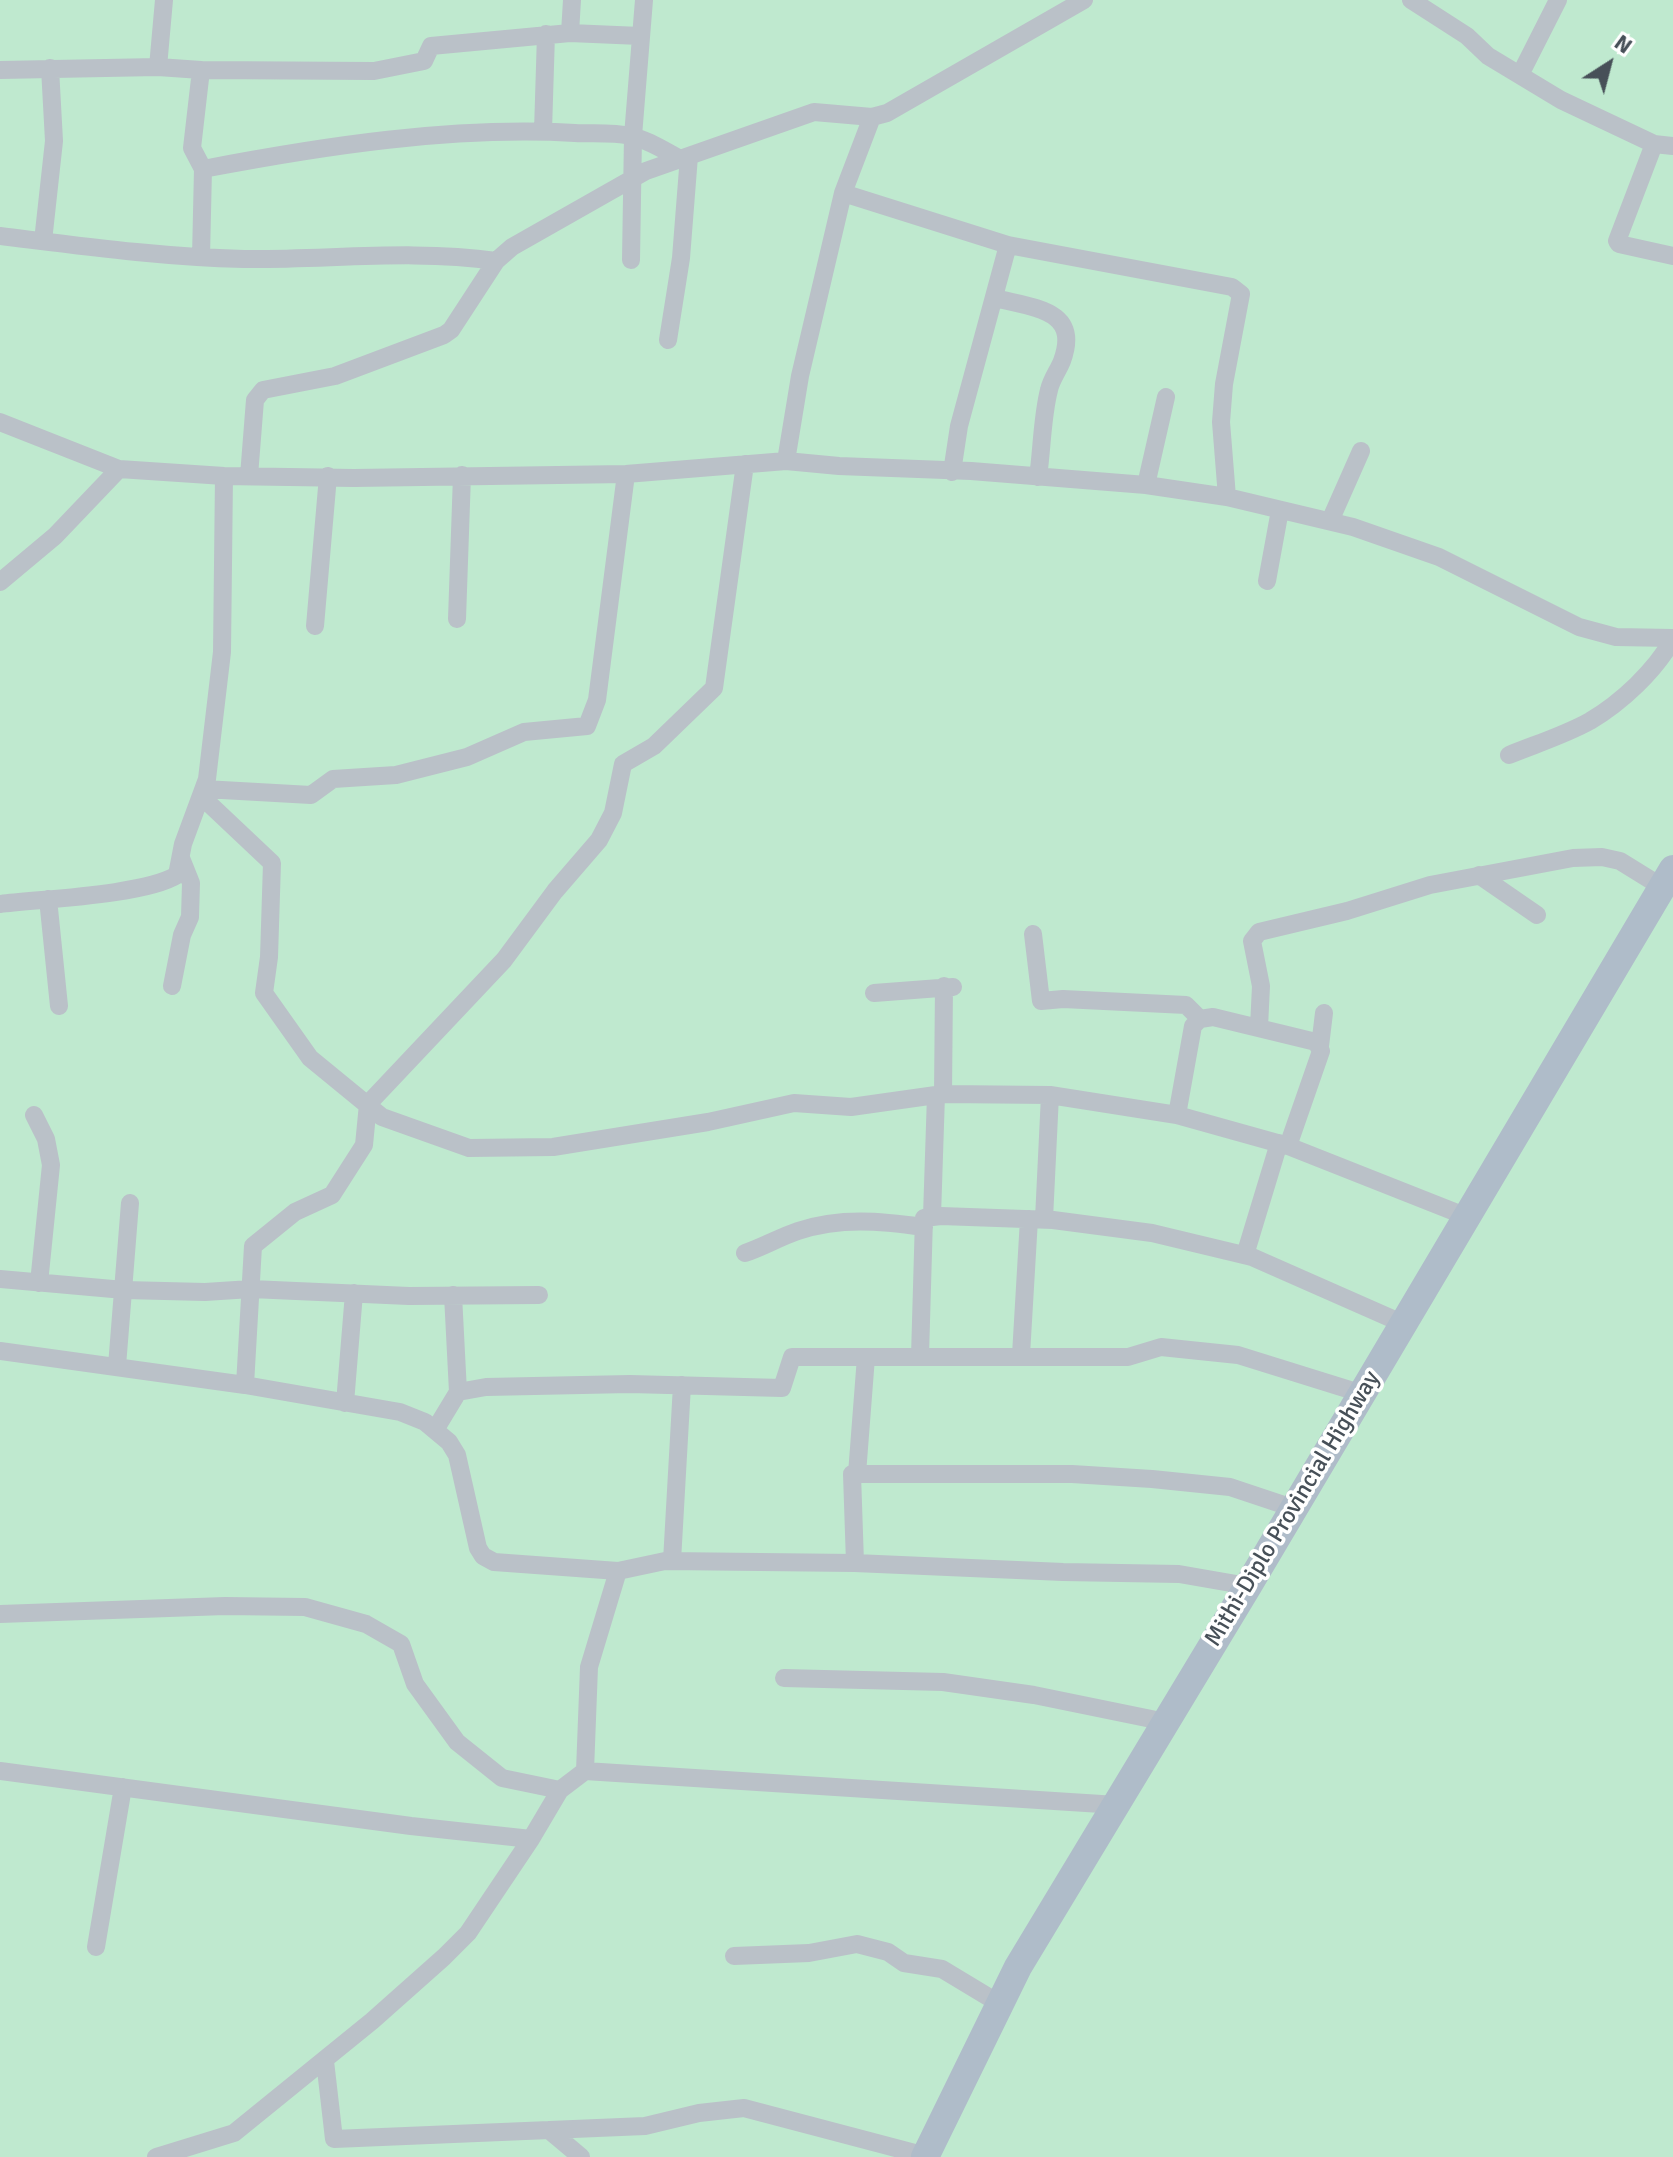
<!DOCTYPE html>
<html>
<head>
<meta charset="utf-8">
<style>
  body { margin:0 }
  #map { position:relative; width:1673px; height:2157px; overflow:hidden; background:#efeded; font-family:Signika,sans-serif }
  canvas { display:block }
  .north { position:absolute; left:1569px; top:24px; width:80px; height:80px; -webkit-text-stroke:6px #fff; paint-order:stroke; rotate:36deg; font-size:22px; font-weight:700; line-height:32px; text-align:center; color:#475058 }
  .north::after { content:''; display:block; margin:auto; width:28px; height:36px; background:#475058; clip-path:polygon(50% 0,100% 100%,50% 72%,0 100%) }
</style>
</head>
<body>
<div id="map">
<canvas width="1673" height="2157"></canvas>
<div class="north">N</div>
</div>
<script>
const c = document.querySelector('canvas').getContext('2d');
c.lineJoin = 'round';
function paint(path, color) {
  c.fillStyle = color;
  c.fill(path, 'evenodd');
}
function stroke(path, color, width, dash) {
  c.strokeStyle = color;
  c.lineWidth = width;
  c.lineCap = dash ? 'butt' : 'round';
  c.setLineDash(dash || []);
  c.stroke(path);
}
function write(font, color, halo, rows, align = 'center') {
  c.font = font + ' Signika,sans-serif';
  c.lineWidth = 7;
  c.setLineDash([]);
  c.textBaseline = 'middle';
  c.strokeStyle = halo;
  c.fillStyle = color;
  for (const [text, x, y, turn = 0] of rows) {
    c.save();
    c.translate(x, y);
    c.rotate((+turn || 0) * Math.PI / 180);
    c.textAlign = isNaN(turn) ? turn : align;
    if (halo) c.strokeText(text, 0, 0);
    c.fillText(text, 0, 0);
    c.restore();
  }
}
const green = new Path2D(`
  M0 0H1673V2157H0Z`);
const minor = new Path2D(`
  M1411 0 1467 36 1488 56 1561 100 1654 144 1673 146
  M570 33 572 0
  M158 67 164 0
  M0 70 158 67 201 70 374 71 424 61 431 46 570 33 640 36
  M1520 75 1558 0
  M543 131 546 34
  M1654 144 1617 241 1619 244 1673 256
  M203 169C323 146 453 126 575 133 593 134 613 132 630 136 647 139 665 151 680 159
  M843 193 1008 245 1232 287 1241 294 1224 384 1221 422 1227 497
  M0 236C82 246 162 257 244 259 328 260 413 249 496 261
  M43 241 54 141 50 68
  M201 257 203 169 192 148 201 70
  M631 260 633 136 644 0
  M995 298C1033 308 1081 309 1062 361 1058 371 1051 380 1049 390 1042 417 1042 450 1038 477
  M668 340 681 258 689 156
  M0 422 119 469
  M786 461 800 376 843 193 872 117
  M952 472 959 426 1008 245
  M249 476 255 400 263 390 335 376 444 335 451 330 496 261 512 247 646 171 814 112 872 117 887 113 1084 0
  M1146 485 1166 397
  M1330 521 1361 451
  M1267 581 1280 510
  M0 582 55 536 119 469 224 476 354 478 626 474 786 461 839 466 971 471 1146 485 1227 497 1353 527 1439 557 1579 627 1616 637 1673 638
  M457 619 462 475
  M315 626 328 476
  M1509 755C1536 744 1565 735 1590 721 1622 702 1655 671 1673 639
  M204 789 311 795 333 779 396 775 467 757 524 732 587 726 597 700 626 474
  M201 796 272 863 269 957 264 993 310 1058 382 1117 469 1148 553 1147 708 1122 794 1103 851 1107 943 1094 1050 1095 1177 1115 1288 1146 1465 1216
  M1479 875 1537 915
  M48 899 59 1006
  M0 904C41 899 145 895 177 875L183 844 207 779 222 652 224 476
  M1033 934 1041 1001 1063 999 1186 1005 1200 1019
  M172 986 182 935 190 917 191 883 181 858
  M874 993 953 987
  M1259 1027 1261 986 1252 941 1259 932 1347 911 1430 885 1573 858 1602 857 1620 861 1662 887
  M1320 1046 1324 1013
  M943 1094 944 986
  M34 1115 46 1139 51 1165 39 1283
  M1177 1115 1193 1026 1200 1019 1213 1017 1316 1042 1321 1051 1288 1146
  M932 1216 936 1095
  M1044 1219 1050 1095
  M745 1253C763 1247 780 1237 798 1231 840 1217 881 1221 924 1227
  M1245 1255 1279 1143
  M0 1279 124 1290 205 1292 251 1289 409 1296 539 1295
  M453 1295 458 1392
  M0 1351 245 1385 400 1412 425 1422 449 1442 457 1455 478 1548 483 1556 494 1562 618 1571 665 1561 855 1563 1063 1572 1179 1574 1248 1586
  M1021 1355 1029 1219
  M920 1356 924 1218 941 1216 1053 1220 1152 1233 1252 1257 1404 1324
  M117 1366 130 1203
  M245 1385 253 1246 295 1212 332 1195 364 1145 368 1104 504 960 555 891 599 840 613 813 623 764 654 746 714 688 745 464
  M345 1403 354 1293
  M435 1430 458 1392 486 1387 630 1384 782 1388 792 1357H1128L1161 1347 1238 1355 1360 1393
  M857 1474 866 1357
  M672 1561 682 1385
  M855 1563 852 1474H1072L1152 1479 1230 1487 1293 1508
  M0 1614 225 1606 305 1607 366 1624 401 1644 415 1684 457 1742 502 1778 560 1790
  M784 1678 943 1682 1034 1695 1166 1722
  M0 1771 411 1826 531 1839
  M585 1771 589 1667 618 1571
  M96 1947 123 1787
  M734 1956 809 1953 857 1944 888 1952 904 1963 942 1969 1000 2004
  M325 2061 334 2139 645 2126 699 2113 744 2108 926 2156
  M549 2130 581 2157
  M156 2157 234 2133 372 2021 444 1957 468 1933 531 1839 560 1790 585 1771 1117 1805`);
const primary = new Path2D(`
  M925 2157 1018 1967 1248 1586 1673 869`);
const streetNames = [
  ["Mithi-Diplo Provincial Highway",1293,1509,-59]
];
paint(green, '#bfe9cf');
stroke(minor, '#bac1c8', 18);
stroke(primary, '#afbcc9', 28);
write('24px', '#475058', '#fff', streetNames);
</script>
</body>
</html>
